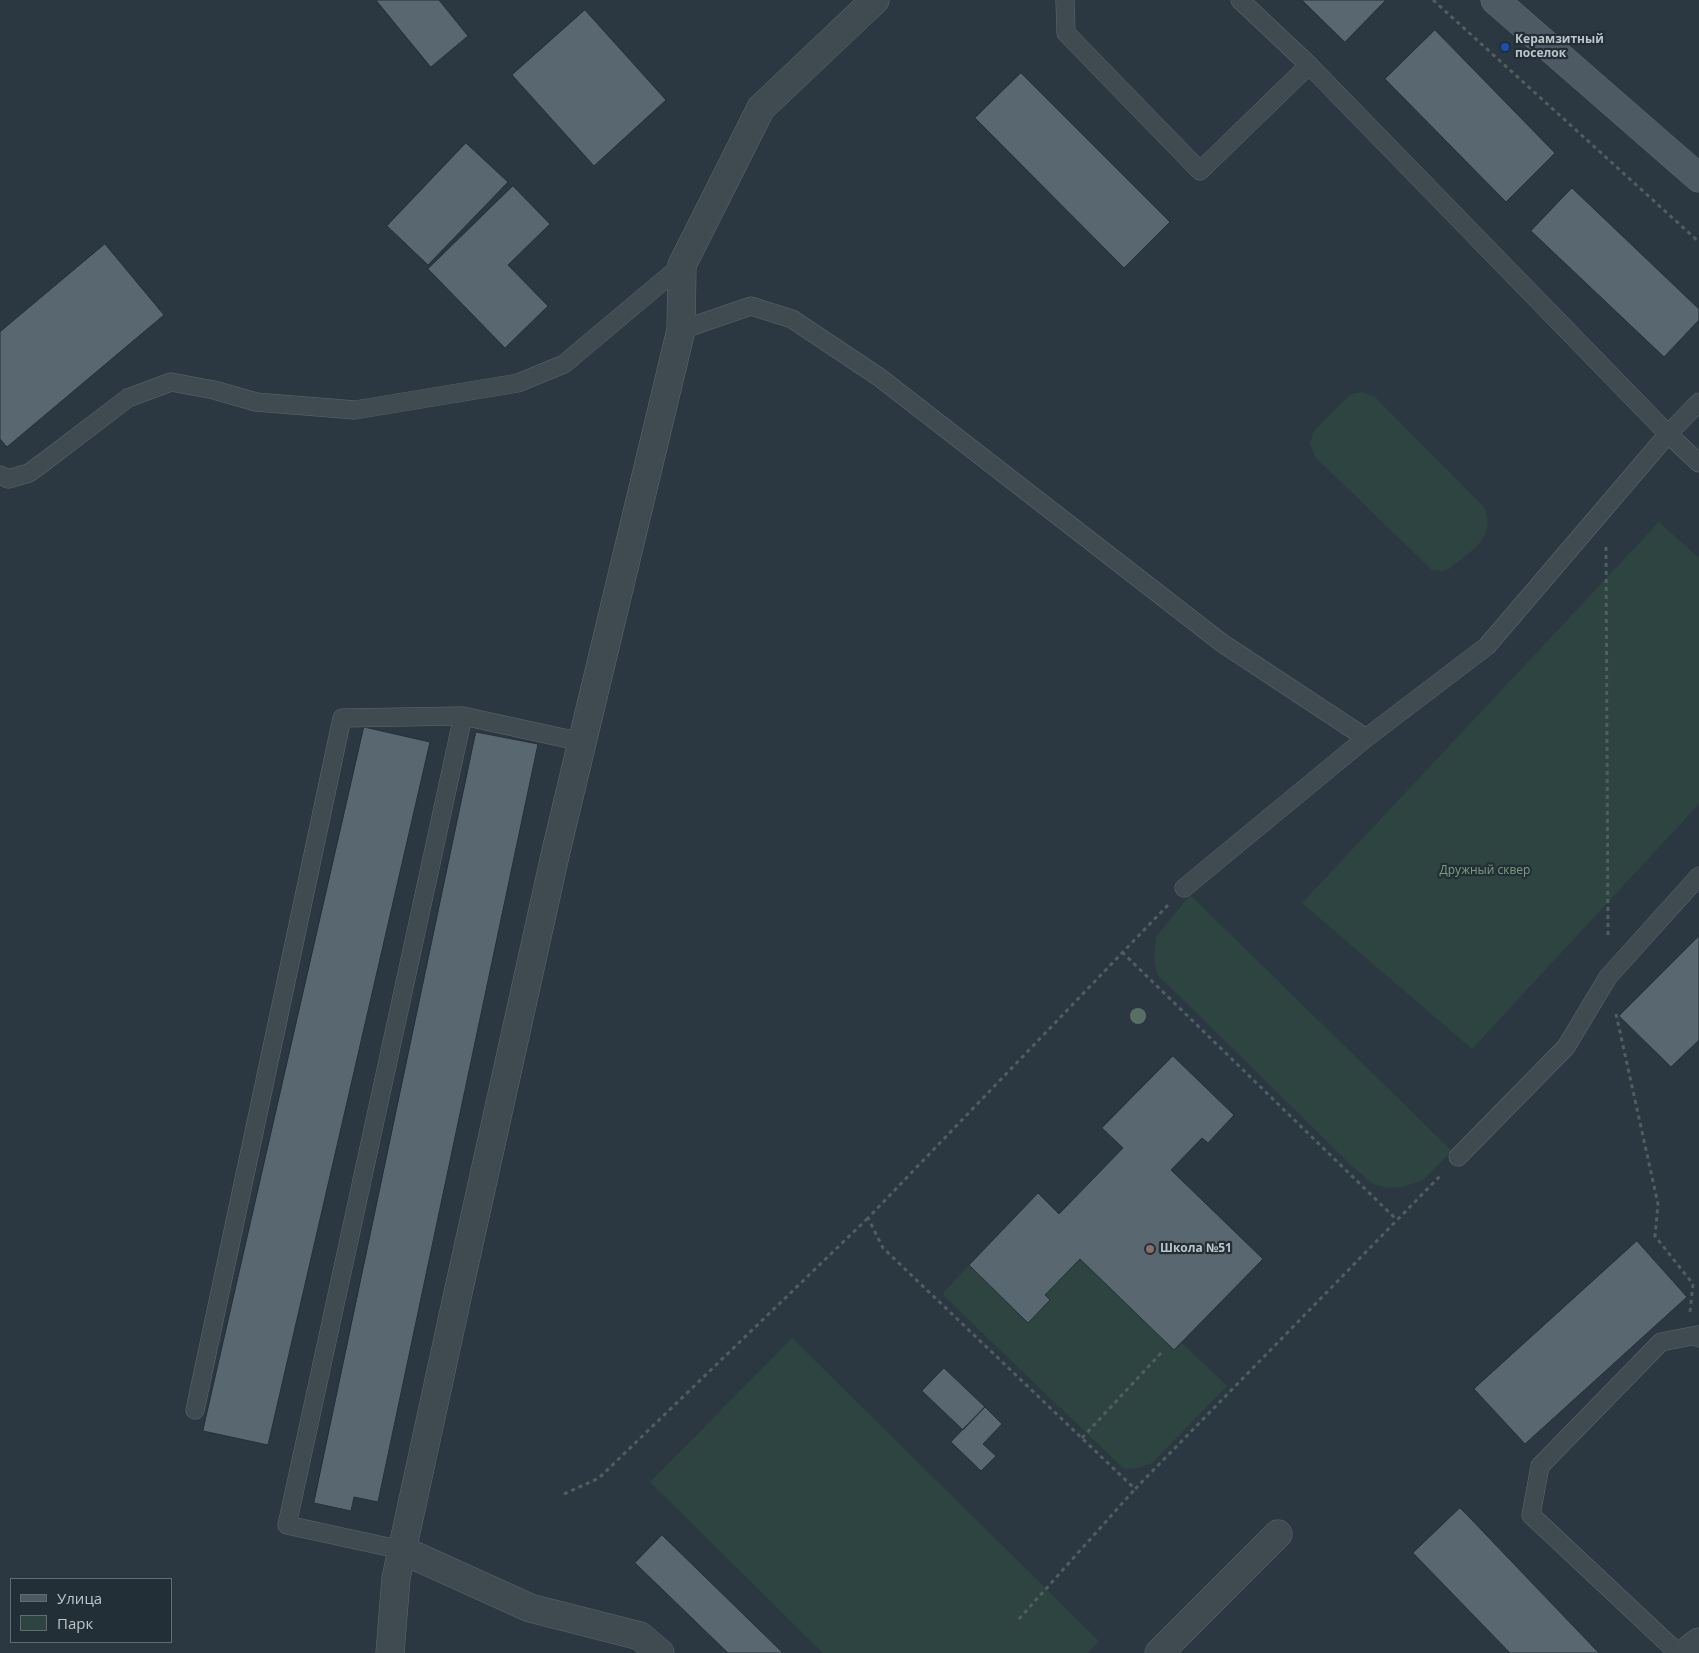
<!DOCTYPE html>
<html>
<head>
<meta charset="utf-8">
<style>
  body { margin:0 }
  #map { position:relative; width:1699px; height:1653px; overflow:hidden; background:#2b3841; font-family:"Open Sans",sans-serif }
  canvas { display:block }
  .legend { position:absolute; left:10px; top:1578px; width:162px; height:65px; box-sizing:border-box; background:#232f36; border:1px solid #606b72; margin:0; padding:6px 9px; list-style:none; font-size:15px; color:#bcc5cb }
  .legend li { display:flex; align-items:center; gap:10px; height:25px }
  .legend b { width:25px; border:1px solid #606b72 }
</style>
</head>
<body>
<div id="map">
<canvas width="1699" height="1653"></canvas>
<ul class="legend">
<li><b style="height:6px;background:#4d5a63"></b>Улица</li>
<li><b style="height:14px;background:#2e4441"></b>Парк</li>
</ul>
</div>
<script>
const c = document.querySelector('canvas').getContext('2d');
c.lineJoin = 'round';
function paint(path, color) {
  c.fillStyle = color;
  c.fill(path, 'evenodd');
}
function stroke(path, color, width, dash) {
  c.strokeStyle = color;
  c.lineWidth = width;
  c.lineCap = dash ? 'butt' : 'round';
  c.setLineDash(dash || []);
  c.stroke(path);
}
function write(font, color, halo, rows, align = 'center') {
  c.font = font + ' "Open Sans",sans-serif';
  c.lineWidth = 4.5;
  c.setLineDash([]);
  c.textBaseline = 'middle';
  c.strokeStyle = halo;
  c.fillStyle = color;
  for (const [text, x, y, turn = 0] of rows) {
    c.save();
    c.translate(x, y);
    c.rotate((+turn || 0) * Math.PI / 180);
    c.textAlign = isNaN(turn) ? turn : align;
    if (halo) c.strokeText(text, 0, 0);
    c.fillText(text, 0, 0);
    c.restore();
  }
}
const green = new Path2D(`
  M1362 392 1375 397 1483 506C1500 536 1469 552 1449 569L1443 571 1432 570 1315 457 1310 443 1314 431 1351 394Z
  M1659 522 1699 558V804L1472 1049 1302 903Z
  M1190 895 1452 1151 1423 1180 1403 1187 1388 1188 1373 1184 1353 1167 1157 974 1154 958 1156 937Z
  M1080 1259 1174 1350 1182 1343 1227 1386 1152 1463 1139 1468 1124 1469 944 1296V1292L969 1265 1028 1323 1045 1295Z
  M792 1338 1099 1641 1088 1653H823L650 1482Z`);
const building = new Path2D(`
  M376 0H439L468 36 431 67Z
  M1302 0H1386L1345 42Z
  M585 10 666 100 594 166 512 75Z
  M1435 30 1555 153 1506 202 1385 79Z
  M1021 73 1170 222 1124 268 975 118Z
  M466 143 508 182 428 265 387 226Z
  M513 186 550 224 508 265 548 306 505 348 428 269Z
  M1572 188 1699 309V320L1664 357 1531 231Z
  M105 244 164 315 7 447 0 439V332Z
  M364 727 430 742 268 1445 203 1431Z
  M476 732 538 744 378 1502 354 1497 351 1511 314 1503Z
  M1699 936V1040L1671 1067 1619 1016Z
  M1173 1056 1234 1115 1208 1143 1202 1138 1171 1170 1263 1259 1174 1350 1080 1259 1045 1295 1050 1300 1028 1323 969 1265 1038 1193 1059 1214 1123 1148 1102 1128Z
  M1637 1241 1687 1297 1525 1444 1474 1389Z
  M944 1368 985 1407 963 1430 922 1391Z
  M985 1407 1002 1424 983 1444 996 1456 981 1471 951 1442Z
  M1460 1508 1469 1517 1599 1653H1510L1413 1553Z
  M662 1535 783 1653H728L635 1563Z`);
const path = new Path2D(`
  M1433 0 1699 242
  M1606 547 1608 939
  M1168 905 868 1218 883 1248 1135 1489 1441 1175
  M1122 952 1397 1220
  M1616 1014 1658 1204 1655 1236 1693 1284 1690 1312
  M1082 1438 1162 1352
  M564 1494 599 1478 868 1218
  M1019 1619 1135 1489`);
const lane = new Path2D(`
  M1065 0 1066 33 1200 171 1309 65
  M681 330 751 306 792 319 879 377 1222 643 1366 738
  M1699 402 1668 434 1699 463
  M0 475 8 479 29 473 44 462 128 398 171 382 214 390 256 402 355 410 518 383 564 364 682 265
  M1184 888 1366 738 1487 646 1668 434 1309 65 1240 0
  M1458 1157 1566 1047 1608 977 1699 876
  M195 1410 342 718 463 716
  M402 1550 287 1525 463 716 582 742
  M1678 1653 1531 1515 1540 1466 1661 1342 1697 1335 1699 1338`);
const street = new Path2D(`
  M402 1550 530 1608 640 1636 660 1653
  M390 1653 396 1578 458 1293 556 851 681 330 682 265 761 108 875 0
  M1159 1653 1278 1534
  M1685 1653 1699 1642`);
const secondary = new Path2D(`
  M1495 0 1699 178`);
const trees = [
  [1138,1016]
];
const markers = [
  [1505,47,5,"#1a4fb4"],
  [1150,1249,5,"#8d6e63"]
];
const poiNames = [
  ["Керамзитный",1515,40],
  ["поселок",1515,54],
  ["Школа №51",1160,1249]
];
const parkNames = [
  ["Дружный сквер",1485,871]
];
paint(green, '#2e4441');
paint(building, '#596770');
stroke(building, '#253138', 1);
stroke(lane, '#5d686e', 19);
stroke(street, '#5d686e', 29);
stroke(secondary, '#5d686e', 29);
stroke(path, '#4d605e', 3, [4, 4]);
stroke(lane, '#3f4a51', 18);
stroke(street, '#3f4a51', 28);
stroke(secondary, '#4d5a63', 28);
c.fillStyle = '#587063';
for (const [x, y] of trees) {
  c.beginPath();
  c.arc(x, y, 8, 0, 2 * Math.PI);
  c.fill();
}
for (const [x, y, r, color] of markers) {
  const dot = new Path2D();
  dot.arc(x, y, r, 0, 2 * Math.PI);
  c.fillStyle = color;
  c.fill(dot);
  stroke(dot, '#232f36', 2);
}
write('bold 12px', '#bcc5cb', '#232f36', poiNames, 'left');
write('12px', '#7d9e7e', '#232f36', parkNames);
</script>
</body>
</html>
